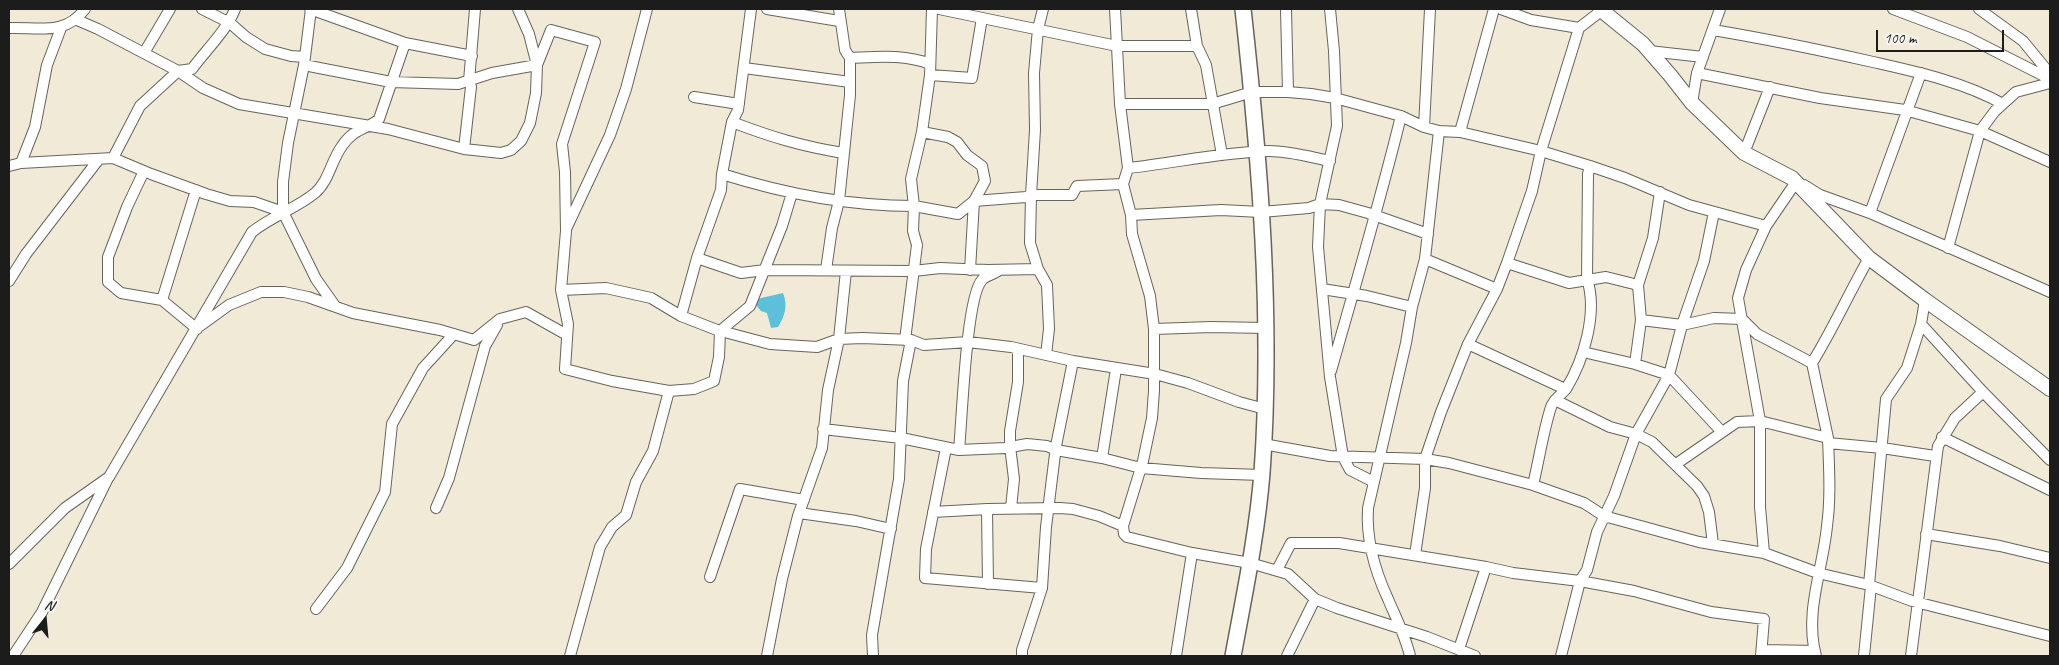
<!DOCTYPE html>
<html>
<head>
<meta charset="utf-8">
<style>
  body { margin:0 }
  #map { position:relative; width:2059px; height:665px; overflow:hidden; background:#f0ead6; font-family:Caveat,sans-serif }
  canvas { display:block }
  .frame { position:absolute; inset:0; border:10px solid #1c1c1c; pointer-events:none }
  .north { position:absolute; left:20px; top:595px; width:50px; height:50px; -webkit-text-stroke:4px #f6f6f2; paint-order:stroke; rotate:17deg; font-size:14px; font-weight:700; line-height:20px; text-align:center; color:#1c1c1c }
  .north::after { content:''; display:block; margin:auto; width:18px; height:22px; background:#1c1c1c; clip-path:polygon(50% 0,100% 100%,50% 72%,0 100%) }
  .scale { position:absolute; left:1876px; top:30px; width:128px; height:22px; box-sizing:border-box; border:2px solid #1c1c1c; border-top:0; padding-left:6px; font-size:15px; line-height:18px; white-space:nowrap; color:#1c1c1c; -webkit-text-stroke:4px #f6f6f2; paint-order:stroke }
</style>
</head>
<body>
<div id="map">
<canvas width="2059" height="665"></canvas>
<div class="frame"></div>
<div class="north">N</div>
<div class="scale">100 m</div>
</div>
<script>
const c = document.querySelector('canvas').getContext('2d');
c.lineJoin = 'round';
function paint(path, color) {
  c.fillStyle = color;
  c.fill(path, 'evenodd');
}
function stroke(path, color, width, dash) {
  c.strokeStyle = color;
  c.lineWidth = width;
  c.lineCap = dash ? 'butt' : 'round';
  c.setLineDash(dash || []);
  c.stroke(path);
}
const water = new Path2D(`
  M783 293C788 305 785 316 778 327L771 328 767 313 761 311 755 304 757 299Z`);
const street = new Path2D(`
  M202 9 230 23 246 37 265 49 291 56 305 57
  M310 9 405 43 472 56
  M311 9 304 65 288 143 283 182V212L316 279 335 306
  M518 9 529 34 537 65 551 30 595 42 562 144 565 172 566 231 561 290 568 324 565 369 612 381 669 391
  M767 9 839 21
  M932 9 930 75 922 132 911 179 914 206 958 214 974 201 1026 197 1031 195H1072L1077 186 1123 184
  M939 9 1117 46H1197
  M1043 9 1038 29 1034 73 1035 130 1031 195 1030 243 1038 269 1047 285 1049 329 1046 355
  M1115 9 1120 104 1128 168 1123 184 1131 215 1132 234 1150 296 1154 329V391L1152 418 1143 461 1123 526 1124 534 1127 537 1192 553 1250 563 1288 574 1315 599 1337 608 1427 637 1475 656
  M1191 9 1197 46 1206 65 1222 155
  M1286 9 1288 92
  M1330 9 1334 51 1337 126 1320 204 1318 247 1330 377 1343 457 1350 470 1374 482
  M1501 9 1531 20 1579 28 1601 11
  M1893 9 1967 37 2050 79
  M1979 9 2023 41 2050 74
  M77 20 98 29 178 71 203 88 239 104 388 129 464 149 501 153 511 150 521 141 530 123 536 93 537 65 492 73 458 84 391 82 304 65
  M9 28C39 27 65 36 85 9
  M61 28 47 65 35 127 21 163 113 158 140 106 178 71 192 69C206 50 227 30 235 9
  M1713 30C1767 39 1820 50 1873 62 1917 72 1964 82 2003 104
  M1649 51 1703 57
  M144 53 170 9
  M850 58C877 57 904 54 930 64
  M744 68 850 82
  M1697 73 1820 98 1905 110 1980 131 2050 162
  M930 75 972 78 982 18
  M694 97 739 104
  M1692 103 1697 73 1720 9
  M1120 104H1212L1252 92H1288L1311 94 1335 98 1401 116 1424 127 1439 131 1460 132 1541 151 1532 191 1507 263 1497 289 1468 344 1441 412 1425 459V488L1415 555
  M732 122C771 137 801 146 843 153
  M1424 127 1430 9
  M922 132 948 137 957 142 967 155 982 166 985 181 974 201 970 270
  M1460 132 1494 9
  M464 149 471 87 469 81 475 9
  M1744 153 1770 87
  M113 158 151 174 206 194 230 201 254 202 283 212
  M9 166 21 163
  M1590 166 1625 178 1689 205 1766 226
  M1128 168C1175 163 1222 152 1269 151 1290 151 1310 157 1330 161
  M144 171 127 207 108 257V282L121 293 162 300 197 329
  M722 174C785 194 848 206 914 206L913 231 917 245 905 340
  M1804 185 1820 195 1870 213 2050 292
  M1870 213 1921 73
  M1131 215 1221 210 1261 212 1309 208 1320 204 1339 205 1368 213 1428 234
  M567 227 610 135 626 89 647 9
  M1948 248 1980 131 1995 111 2016 92 2050 83
  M697 258 741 273 765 270 914 271 940 268 988 270 1038 269
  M1425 259 1497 289
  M1507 263 1569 283 1606 277 1638 285
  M826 270 832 228 839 201 850 95V58L845 50 839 9
  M9 281 26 254 99 159
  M1322 289 1367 296 1412 307
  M561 290 606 288 651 298 681 316 717 330 770 344 817 347 839 339 862 338 911 340 924 345 968 342 1011 347 1073 361 1155 374 1188 383 1239 402 1265 409
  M162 300 196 190
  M681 316 697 258 721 190 722 174 732 122 738 110 751 9
  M1641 320 1682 325 1704 261 1714 212
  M1921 324 1983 392 2050 460
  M200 326 229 305 261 292H284L308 297 353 313 440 330 474 340 500 319 526 312 567 335
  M1154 329 1211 327 1266 328
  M1468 344 1565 389
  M1583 352 1635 364 1669 375 1722 432
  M1635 364 1641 320 1638 285 1653 238 1660 192
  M1331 371C1355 286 1380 202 1401 116
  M1555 400 1610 427 1636 434 1652 442 1697 486 1704 496 1709 512 1713 544
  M823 429 901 438 959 450 1005 448 1027 444 1047 446 1056 450 1102 458 1141 468 1201 473 1262 475
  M1942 437 2050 490
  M1828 443 1882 448 1935 456
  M1263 444 1330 456 1425 459 1449 463 1533 485 1584 503 1604 516 1699 542 1764 553 1818 573 1869 585 1912 601 2050 636
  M946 448 926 549 925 578 1042 588
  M959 450C962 421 966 297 982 280 985 276 994 274 998 271
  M1102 458 1116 369
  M1676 464 1737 422 1760 421 1828 438 1812 363
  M1533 485C1539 460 1543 432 1551 407 1554 399 1561 395 1566 389 1584 360 1598 312 1587 279L1588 174 1590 166 1541 151 1579 28
  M436 508 449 478 485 346 497 325
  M1011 508 1014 479 1010 446V431L1018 382V350
  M987 509 988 584
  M933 512 987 509 1060 508 1073 509 1099 516 1123 526
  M799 513 856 521 891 529
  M1926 534 2000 546 2050 558
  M1764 553 1760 507V421L1738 298 1746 270 1766 226 1796 182
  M9 564 65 508 109 477 252 232C272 216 297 208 315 193 329 181 331 161 342 146 354 128 366 130 379 119L405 43
  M1277 570 1291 543H1339L1486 567 1513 573 1580 581 1634 591 1711 612 1764 619 1761 656
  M710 577 740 489 804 500
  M1869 585 1886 399 1907 368 1921 324 1925 300
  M316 609 347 568 385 492 392 424 423 368 454 334
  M1459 649 1486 567
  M1763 650 1815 651
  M13 656 42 612 108 478
  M570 656 600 547 612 527 626 515 636 482 653 451 669 391 694 389 714 381 719 357 720 331 750 306 782 226 792 193
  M767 656 782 579 798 516 822 448 828 390 839 339 846 271
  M873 656 872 635 899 479 903 381 911 340
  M1022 656V650L1042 588 1046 527 1056 446 1073 361
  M1176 656 1192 553
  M1287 656 1315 599
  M1410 656C1405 635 1396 618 1388 599 1375 571 1366 539 1368 508L1406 343 1412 307 1425 259 1439 131
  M1561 656 1580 581 1587 570 1597 532 1614 496 1636 434 1669 375 1682 325 1714 318 1742 319 1757 334 1812 363C1833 329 1849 293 1869 258
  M1816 656C1804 613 1823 569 1827 526 1831 497 1829 467 1828 438
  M1864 656 1871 586
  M1911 656 1938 446 1955 418 1983 392`);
const secondary = new Path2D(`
  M1600 9 1643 44 1670 75 1692 103 1744 153 1792 178 1869 258 1925 300 2050 389`);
const primary = new Path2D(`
  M1233 656C1244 596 1257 535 1262 473 1273 319 1260 162 1243 9`);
paint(water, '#5cc0da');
stroke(street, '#66645d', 12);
stroke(secondary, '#66645d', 16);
stroke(primary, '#66645d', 18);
stroke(street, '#fff', 10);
stroke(secondary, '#fff', 14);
stroke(primary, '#fff', 15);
</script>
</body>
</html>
